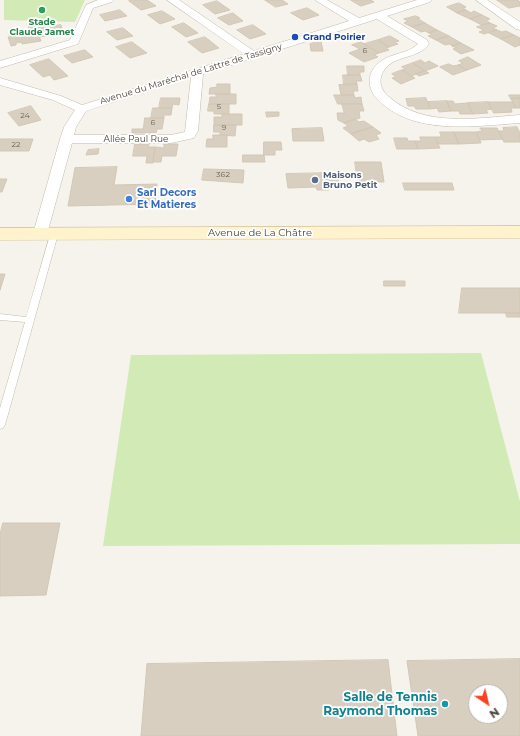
<!DOCTYPE html>
<html>
<head>
<meta charset="utf-8">
<style>
  body { margin:0 }
  #map { position:relative; width:520px; height:736px; overflow:hidden; background:#f6f3ec; font-family:Montserrat,sans-serif }
  canvas { display:block }
  .north { position:absolute; left:468px; top:684px; width:40px; height:40px; box-sizing:border-box; background:#fff; border:1px solid #b7b4b0; border-radius:50%; rotate:145deg; font-size:11px; font-weight:700; line-height:16px; text-align:center; color:#4b4439 }
  .north::after { content:''; display:block; margin:auto; width:14px; height:18px; background:#fc3f1d; clip-path:polygon(50% 0,100% 100%,50% 72%,0 100%) }
</style>
</head>
<body>
<div id="map">
<canvas width="520" height="736"></canvas>
<div class="north">N</div>
</div>
<script>
const c = document.querySelector('canvas').getContext('2d');
c.lineJoin = 'round';
function paint(path, color) {
  c.fillStyle = color;
  c.fill(path, 'evenodd');
}
function stroke(path, color, width, dash) {
  c.strokeStyle = color;
  c.lineWidth = width;
  c.lineCap = dash ? 'butt' : 'round';
  c.setLineDash(dash || []);
  c.stroke(path);
}
function write(font, color, halo, rows, align = 'center') {
  c.font = font + ' Montserrat,sans-serif';
  c.lineWidth = 3.5;
  c.setLineDash([]);
  c.textBaseline = 'middle';
  c.strokeStyle = halo;
  c.fillStyle = color;
  for (const [text, x, y, turn = 0] of rows) {
    c.save();
    c.translate(x, y);
    c.rotate((+turn || 0) * Math.PI / 180);
    c.textAlign = isNaN(turn) ? turn : align;
    if (halo) c.strokeText(text, 0, 0);
    c.fillText(text, 0, 0);
    c.restore();
  }
}
const green = new Path2D(`
  M4 0H85L75 22 4 20Z
  M481 353 520 502V544L103 546 131 355Z`);
const building = new Path2D(`
  M133 0H147L156 6 141 10 129 1Z
  M265 0H282L288 4 276 7Z
  M351 0H371L374 2 361 6Z
  M497 0H518L520 2V6L509 8Z
  M217 1 230 10 215 14 203 5Z
  M459 3 466 7 463 8 466 10 457 13 447 7Z
  M307 8 319 15 303 20 291 13Z
  M120 10 127 16 105 21 100 15Z
  M466 10 471 13 474 11 482 15 470 19 457 13Z
  M162 11 175 19 160 24 148 15Z
  M233 13 243 21 229 25 218 18Z
  M482 15 490 19 486 20 490 23 482 25 470 19Z
  M416 16 420 18H417L425 23 412 27 404 23 408 21 404 19Z
  M184 23 198 33 186 37 172 27Z
  M425 23 437 30 429 33 425 31 421 32 412 27Z
  M490 23 497 26 493 28 497 30 484 34 479 32 484 30 477 27Z
  M35 24 41 41 22 44V42L16 43V45L11 46 8 37 31 34 28 25Z
  M61 25 63 33 40 37 37 28Z
  M253 25 266 34 250 39 237 30Z
  M123 28 133 36 117 40 107 32Z
  M437 30 449 36 436 40 428 36 432 35 429 33Z
  M497 30 502 32 506 31 514 35 501 39 489 33Z
  M514 35 520 38V45L515 47 501 39Z
  M390 36 399 41 394 42 398 44 389 47 378 40Z
  M449 36 461 43 452 46 450 44 445 45 436 40Z
  M205 37 219 48 202 53 188 42Z
  M378 40 389 47 386 48 389 50 379 53 364 44Z
  M321 41 323 51H311L310 44Z
  M132 42 147 53 130 58 116 47Z
  M361 42 379 53 374 55 378 57 364 62 349 53 360 49 352 45Z
  M461 43 474 50 461 54 453 49 457 48 452 46Z
  M85 50 93 57 72 63 64 56Z
  M468 57 481 65 467 70 458 65 463 63 459 61Z
  M49 59 68 76 54 80 50 75 43 77 30 65Z
  M421 60 425 63 429 61 438 66 425 71 413 63Z
  M413 63 425 71 411 76 402 70 406 69 402 67Z
  M449 64 453 66 458 65 467 70 453 75 440 67Z
  M347 66H364V72H360V75H348Z
  M402 70 411 76 415 78 401 84 392 78 396 77 392 74Z
  M425 71 429 73 419 76 416 74Z
  M343 75H360L362 81H356L357 84 344 85Z
  M217 84H230V94H209L210 88 217 87Z
  M357 84 358 91H353L354 95H341L339 85Z
  M216 94H236V104H209L210 97H216Z
  M334 95H354L355 98 361 97 362 104H338Z
  M509 95H520V98L511 99Z
  M161 98H180L179 105 173 104 172 108H159Z
  M426 98 430 109H416L414 106H408L406 99Z
  M520 98V108H516L511 99Z
  M447 101 451 111 439 112 437 108 430 109 428 102Z
  M447 101H453L455 104 468 103 473 114H460L459 111H451Z
  M488 102 492 109 486 110 488 113 473 114 468 103Z
  M488 102H512L516 108H511L512 112 494 113Z
  M209 104H229V114H214V111H208Z
  M342 104H362L364 111H359L360 118 344 123 338 120 337 113H344Z
  M31 106 41 120 19 126 8 113Z
  M153 108H172L171 115H164V118H151Z
  M266 112H279V116L267 117Z
  M222 114H242V125H214V117H222Z
  M145 118H164L162 129H157L156 133H132V129H143Z
  M355 119 359 122 364 121 373 127 351 134 343 128 348 126 344 123Z
  M214 125H236L235 136 220 135V132H214Z
  M373 127 381 133 376 135 379 139 369 142 364 139 359 141 351 134Z
  M517 127 520 133V142H504L498 131H504L503 128Z
  M322 128 324 141H293L292 129Z
  M480 128H497L503 139 479 140 476 132 482 131Z
  M440 132H454L459 144H438L435 137H441Z
  M454 132H476L481 143 459 144Z
  M213 135H227V147H206L207 139H213Z
  M420 137H435L440 148 418 149 415 141H421Z
  M394 138H407L408 141H415L418 149H397Z
  M0 139H33L29 151H0Z
  M264 142H281L282 150H275V155H264Z
  M135 144H149L148 147H155L153 163H146L147 156H133Z
  M164 144H178L176 156H162L161 162H153L155 147 164 148Z
  M99 149 98 154 86 155 88 150Z
  M243 155H264L265 162H243Z
  M355 162H381L384 182H358Z
  M117 167 114 185 157 184 155 204 68 206 75 168Z
  M204 169 244 170 243 183 202 180Z
  M329 173H337L340 187H331Z
  M329 173 331 187H329V190H317L316 187 288 188 286 174Z
  M0 179H7L2 192H0Z
  M403 183H452L454 190H405Z
  M0 274H5L0 290Z
  M384 281H405V286H384Z
  M462 288H520V313H459Z
  M506 313H520V317H507Z
  M3 523H60L46 595 0 596V535Z
  M520 659V736H418L407 661ZM476 692H500V716H476Z
  M388 660 397 736H141L147 664Z`);
const service = new Path2D(`
  M51 232H54L58 234 5 425 3 428 0 429V408L25 322 0 320V314L26 317Z`);
const minor = new Path2D(`
  M98 0H114L112 2 93 8 78 44 0 68V61L70 40 86 5Z
  M167 0H179L254 51 349 21 315 0H327L359 18 417 0H432L430 2 387 16 427 40 429 44C418 60 393 54 383 72 378 81 381 90 388 96 423 128 476 118 520 115V123C473 126 413 136 377 99 370 91 367 81 372 71 384 51 404 57 418 44L377 19 203 74 198 131 194 138 171 143H72L47 234 45 237 40 238 35 237 33 234 60 139 64 127 75 110 53 100 0 85V78L61 96 82 105 244 54ZM191 77 185 132 171 135H74L76 127 86 111Z
  M476 0H487L520 22V30L516 29Z`);
const secondary = new Path2D(`
  M520 226V238L0 240V228Z`);
const markers = [
  [42,10,4,"#2e9e5b"],
  [295,37,4,"#1a4fb4"],
  [315,180,4,"#5c6f8a"],
  [129,199,4,"#3f7fe0"],
  [445,704,4,"#0f9aa8"]
];
const numberNames = [
  ["6",365,51],
  ["5",219,107],
  ["24",25,116],
  ["6",153,123],
  ["9",224,128],
  ["22",16,145],
  ["362",223,175]
];
const farLeisurenames = [
  ["Stade",42,22],
  ["Claude Jamet",42,32]
];
const farTransitnames = [
  ["Grand Poirier",303,37]
];
const farStreetnames = [
  ["Avenue du Maréchal de Lattre de Tassigny",191,74,-17],
  ["Allée Paul Rue",136,139]
];
const farServicenames = [
  ["Maisons",323,175],
  ["Bruno Petit",323,185]
];
const shopNames = [
  ["Sarl Decors",137,193],
  ["Et Matieres",137,205]
];
const streetNames = [
  ["Avenue de La Châtre",260,233]
];
const nearCulturenames = [
  ["Salle de Tennis",437,697],
  ["Raymond Thomas",437,711]
];
paint(green, '#d2eab5');
paint(building, '#d8cfc1');
stroke(building, '#d3c7b4', 1);
stroke(service, '#c2bbae', 1);
stroke(minor, '#c2bbae', 1);
stroke(secondary, '#d6c79b', 1);
paint(service, '#fff');
paint(minor, '#fff');
paint(secondary, '#fff3cd');
for (const [x, y, r, color] of markers) {
  const dot = new Path2D();
  dot.arc(x, y, r, 0, 2 * Math.PI);
  c.fillStyle = color;
  c.fill(dot);
  stroke(dot, '#fff', 1.5);
}
write('8px', '#6e675b', null, numberNames);
write('bold 9px', '#27864d', '#fff', farLeisurenames);
write('bold 9px', '#164399', '#fff', farTransitnames, 'left');
write('9px', '#4b4439', '#fff', farStreetnames);
write('bold 9px', '#4e5e75', '#fff', farServicenames, 'left');
write('bold 10px', '#366cbe', '#fff', shopNames, 'left');
write('10px', '#4b4439', '#fff', streetNames);
write('bold 12px', '#0d838f', '#fff', nearCulturenames, 'right');
</script>
</body>
</html>
